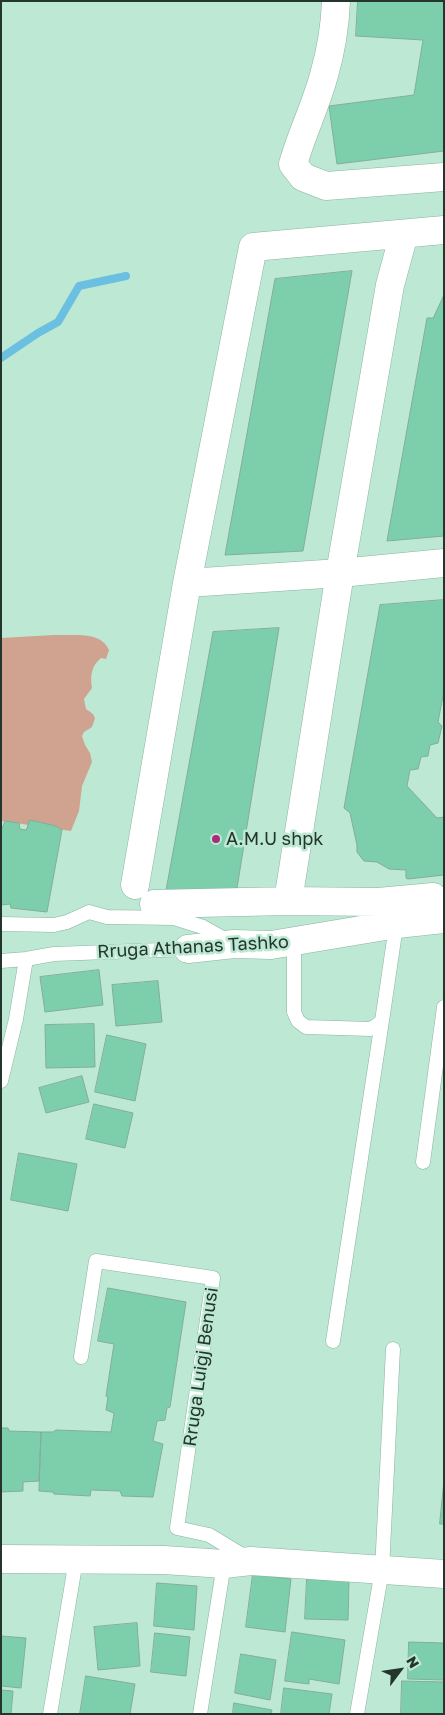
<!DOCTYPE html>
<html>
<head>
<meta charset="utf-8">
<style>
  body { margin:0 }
  #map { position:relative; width:445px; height:1715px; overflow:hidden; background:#bce8d4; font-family:"Golos Text",sans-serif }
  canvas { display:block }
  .frame { position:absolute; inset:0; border:2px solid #24352d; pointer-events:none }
  .north { position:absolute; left:375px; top:1645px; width:50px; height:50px; -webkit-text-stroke:4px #bce8d4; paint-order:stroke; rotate:59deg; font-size:14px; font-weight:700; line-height:20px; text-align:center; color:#24352d }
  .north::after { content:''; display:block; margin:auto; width:18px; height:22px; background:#24352d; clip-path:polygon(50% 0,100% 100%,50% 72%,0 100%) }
</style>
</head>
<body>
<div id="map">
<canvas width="445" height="1715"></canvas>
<div class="frame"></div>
<div class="north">N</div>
</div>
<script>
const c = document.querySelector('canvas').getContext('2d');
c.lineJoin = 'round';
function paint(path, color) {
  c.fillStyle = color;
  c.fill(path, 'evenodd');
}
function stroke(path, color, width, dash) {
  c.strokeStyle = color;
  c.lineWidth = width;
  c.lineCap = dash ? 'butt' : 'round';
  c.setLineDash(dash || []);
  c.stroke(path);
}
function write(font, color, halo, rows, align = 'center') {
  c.font = font + ' "Golos Text",sans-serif';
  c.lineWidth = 5;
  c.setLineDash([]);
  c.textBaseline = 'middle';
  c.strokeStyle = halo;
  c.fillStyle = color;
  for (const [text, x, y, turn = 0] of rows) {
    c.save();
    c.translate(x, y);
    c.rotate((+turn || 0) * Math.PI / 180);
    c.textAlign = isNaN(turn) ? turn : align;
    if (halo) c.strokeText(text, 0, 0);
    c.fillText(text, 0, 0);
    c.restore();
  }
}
const green = new Path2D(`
  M54 635C71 636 101 630 109 650L106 659 101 658C91 666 90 677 92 688L84 699 86 709 93 714 95 718 92 727 84 732 82 736 85 745 90 753 92 762 82 786 79 811 71 831 1 821V638Z`);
const stream = new Path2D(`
  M1 358 38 333 58 322 79 286 126 276`);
const building = new Path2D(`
  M358 1H444V151L337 164 329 106 414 95 423 40 356 36Z
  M352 271 303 551 225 555 275 279Z
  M444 295V536L387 541 427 318H433Z
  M444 600V691L438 722 442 726 438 743 430 745 428 756 421 757 418 769 410 770 407 786 437 818 444 817V875L408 879 406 878V870L389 869 377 862 364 861 357 852V845L350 813 344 808 380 605Z
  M279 628 237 888 165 896 213 632Z
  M30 820 56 826 62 830 47 912 11 908 10 904 1 905V831L5 821 19 823 20 829 26 830Z
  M99 970 103 1005 45 1012 40 977Z
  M158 981 162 1022 116 1026 112 985Z
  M94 1024 95 1067 46 1068 45 1025Z
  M107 1035 146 1044 135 1101 95 1092Z
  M82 1076 89 1102 46 1113 39 1088Z
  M94 1104 133 1113 125 1148 86 1139Z
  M19 1153 77 1164 68 1211 11 1200Z
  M108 1288 186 1302 170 1407 167 1408 165 1420 157 1421 153 1441 163 1444 153 1497 122 1496 120 1491 91 1490 90 1496 54 1494 53 1492 39 1491 41 1432H53L56 1430 111 1432 114 1413 106 1410 108 1397 106 1396 114 1344 98 1341Z
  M1 1428H8L9 1431 41 1432 39 1481 23 1482V1491L1 1492Z
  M444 1481V1524H440Z
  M253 1574 291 1579 285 1632 246 1627Z
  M307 1579 349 1581 348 1620 305 1619Z
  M157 1583 197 1586 194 1630 154 1626Z
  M137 1623 140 1666 98 1670 94 1627Z
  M292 1632 345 1640 339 1684 309 1679V1684L285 1681Z
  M155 1633 190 1637 186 1676 151 1672Z
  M1 1636 26 1638 21 1688 1 1686Z
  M409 1642 444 1643V1680L408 1679Z
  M241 1654 276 1660 270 1700 235 1693Z
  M86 1676 135 1684 130 1714H80Z
  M402 1681 444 1682V1714H401Z
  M284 1688 332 1694 329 1714H281Z
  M1 1690 13 1691 11 1714H1Z
  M234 1703 272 1710 271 1714H233Z`);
const lane = new Path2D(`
  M1 924 54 925 67 922 89 912 107 917 174 918 203 927 230 942
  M294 942V1012L298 1021 306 1027 370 1029 376 1026 382 1021 397 919
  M1 961 26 959 54 954 188 949
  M1 1081 16 1019 26 959
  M423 1162 444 1007
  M333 1341 382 1021
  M81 1357 96 1261 213 1278 177 1528 209 1535 247 1558
  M50 1714 76 1560
  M200 1714 224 1564
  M357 1714 382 1570 393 1349`);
const street = new Path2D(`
  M336 1C335 26 331 51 324 75 316 105 302 133 293 164L303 177 326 186 444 177
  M187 583 340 573 444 563
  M135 885 187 583 253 247 444 230
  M288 901 340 573 390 285 404 234
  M154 904 288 901 378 902 433 897
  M188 949 234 944 271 945 397 924 444 919
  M1 1559 164 1560 224 1564 251 1561 444 1574`);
const markers = [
  [216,839,5,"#a82b7c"]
];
const poiNames = [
  ["A.M.U shpk",226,839]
];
const streetNames = [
  ["Rruga Athanas Tashko",193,947,-3],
  ["Rruga Luigj Benusi",201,1367,-82]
];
paint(green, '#cfa38f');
stroke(stream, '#6bc0e1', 8);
paint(building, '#7dcfac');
stroke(building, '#83ad9a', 1);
stroke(lane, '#89b3a0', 15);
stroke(street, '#89b3a0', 29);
stroke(lane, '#fff', 14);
stroke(street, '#fff', 28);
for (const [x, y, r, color] of markers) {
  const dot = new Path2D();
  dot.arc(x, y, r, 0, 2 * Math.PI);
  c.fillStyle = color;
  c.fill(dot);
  stroke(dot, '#bce8d4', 2);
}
write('18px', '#24352d', '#bce8d4', poiNames, 'left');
write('18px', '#24352d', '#bce8d4', streetNames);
</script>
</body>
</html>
